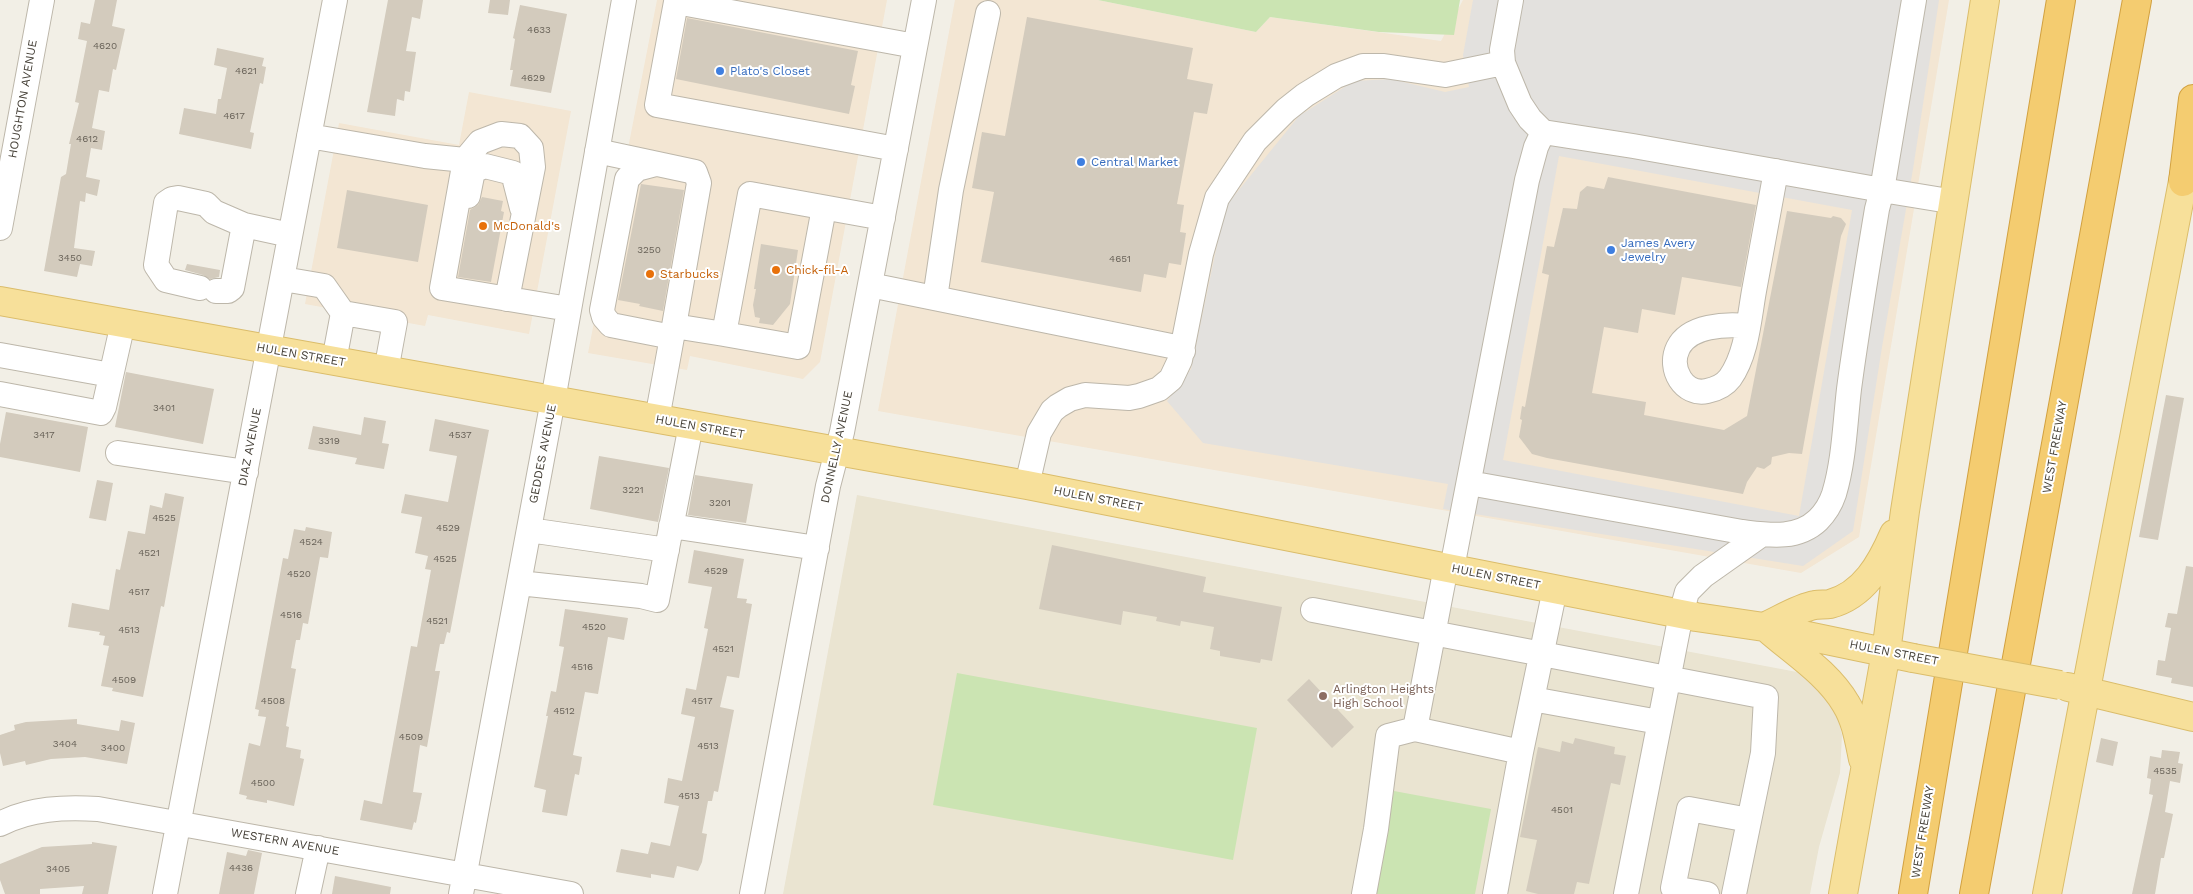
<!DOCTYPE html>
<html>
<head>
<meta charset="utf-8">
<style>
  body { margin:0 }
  canvas { display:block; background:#f2efe6 }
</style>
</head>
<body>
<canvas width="2193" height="894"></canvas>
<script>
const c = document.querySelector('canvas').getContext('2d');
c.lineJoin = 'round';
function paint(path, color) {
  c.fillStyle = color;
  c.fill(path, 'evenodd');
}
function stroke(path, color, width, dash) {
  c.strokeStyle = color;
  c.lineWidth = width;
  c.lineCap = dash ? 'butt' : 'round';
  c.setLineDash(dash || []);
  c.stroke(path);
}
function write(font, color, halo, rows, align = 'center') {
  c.font = font + ' "Work Sans",sans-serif';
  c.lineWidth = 4;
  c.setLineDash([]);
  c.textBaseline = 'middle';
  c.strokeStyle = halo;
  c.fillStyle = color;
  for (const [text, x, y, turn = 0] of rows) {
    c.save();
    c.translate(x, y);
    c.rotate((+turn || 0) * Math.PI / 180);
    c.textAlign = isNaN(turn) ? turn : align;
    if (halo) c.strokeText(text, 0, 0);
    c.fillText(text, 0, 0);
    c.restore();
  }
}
const commercial = new Path2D(`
  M657 0H887L820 362 803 379 690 356 687 370 588 353Z
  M955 0H1098L1256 32 1270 17 1441 41 1463 0H1949L1859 537 1801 573 878 411Z
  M469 92 571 111 529 334 428 315 425 326 305 304 339 123 459 145Z`);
const education = new Path2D(`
  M857 495 1797 672 1820 686 1834 705 1842 735 1840 773 1819 847 1810 894H783Z`);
const green = new Path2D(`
  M1098 0H1460L1454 35 1379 32 1270 17 1256 32Z
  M957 673 1257 728 1233 860 933 805Z
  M1394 791 1491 809 1475 894H1375Z`);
const parking = new Path2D(`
  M1473 0H1939L1913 169 1882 347 1853 531 1803 566 1443 509 1448 484 1203 443 1167 401 1191 369 1225 207 1299 116 1354 81 1391 79 1445 92 1469 87 1463 55ZM1559 156 1852 210 1799 516 1503 460Z`);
const building = new Path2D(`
  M95 0H117L112 26 125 29 116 70 113 69 109 92 99 90 92 128 105 131 102 150 91 148 86 177 100 180 97 196 86 193 85 202 80 201 74 248 95 251 92 266 80 264 77 277 44 271 61 177 66 174 71 144H69L79 103 75 102 87 41 78 39 81 22 90 24Z
  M388 0H423L420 19 412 17 406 51 416 52 410 92 405 91 404 101 397 99 395 116 367 112Z
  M490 0H510L508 15 488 13Z
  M520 5 567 14 551 93 510 86 513 70H510L515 39 513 38Z
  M1027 17 1193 48 1187 79 1213 84 1207 114 1194 112 1177 204 1184 205 1180 232 1186 233 1181 265 1169 263 1166 278 1144 274 1141 292 981 262 994 192 972 188 982 132 1005 136Z
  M687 18 858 51 851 85 855 86 849 114 676 79Z
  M217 48 264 58 262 66 266 67 263 84 260 83 250 132 254 133 251 149 179 134 184 108 216 114 218 99H221L227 68 214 65Z
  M1608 177 1756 205 1741 287 1682 277 1675 315 1642 309 1638 333 1604 327 1592 393 1646 402 1644 415 1724 430 1747 416 1787 211 1831 218 1833 216 1841 218 1846 224 1841 236 1802 454 1789 453 1772 457 1771 464 1764 469 1757 467 1747 482 1743 494 1547 458 1532 454 1519 437 1522 420 1520 419 1522 406 1525 407 1549 275 1542 273 1547 246 1554 247 1563 208 1577 209 1580 192 1587 186 1604 189Z
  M641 184 684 190 663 311 639 306 640 304 618 300Z
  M347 190 428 205 418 262 337 248Z
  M482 197 503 201 501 211 504 212 491 282 458 277 470 210 478 205Z
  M761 244 798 250 790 304 773 325 759 323 760 318 755 317 753 305 756 289H754Z
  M187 264 220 270 219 277 210 279 203 275 185 270Z
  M126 372 214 389 203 444 115 427Z
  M2166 395 2184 398 2158 540 2139 537Z
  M6 412 88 427 80 472 0 457V444Z
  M364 417 386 421 382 443 389 444 384 469 355 464 357 458 308 449 313 426 361 435Z
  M435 419 489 430 450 633 447 632 444 644H440L435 671H440L427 747 420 745 413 792 422 793 416 823 414 822 412 830 360 820 364 800 382 804 411 646 417 647 431 570 425 569 428 556 415 553 422 517 401 513 405 494 448 502 457 456 429 451Z
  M599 456 669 468 658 522 590 509Z
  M695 475 753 484 746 523 688 515Z
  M97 480 113 483 106 521 89 518Z
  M165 493 184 497 164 607 161 606 143 697 112 691 113 688 101 686 109 646 103 645 105 636 99 635 100 632 68 627 72 603 109 610 116 569 120 570 128 531 145 534 150 505 162 508Z
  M306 527 332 532 328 558 320 557 308 624 303 623 300 640H296L291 668 296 669 286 726 289 727 286 747 301 750 300 758 304 759 294 806 267 800V803L246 799 247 796 239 794 249 743 260 746 266 717 258 716 259 710 255 709 283 558 288 559 294 529 305 531Z
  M1052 545 1206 577 1203 592 1282 607 1272 661 1261 659 1260 663 1220 656V651L1210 649 1214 627 1181 621 1180 626 1156 621 1157 617 1123 611 1121 625 1039 609Z
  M694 550 744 559 737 598 747 599 746 603 752 604 739 678 727 676 720 707 734 710 718 792 714 791 712 801H708L702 833 707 834 702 862 698 871 677 866 674 878 651 874V878L616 872 621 849 648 854 651 842 670 846 679 806 664 803 668 778 682 781 695 717 681 714 686 688 696 690 708 629 704 628 712 587 688 583Z
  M2186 566 2193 567V687L2171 683 2172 678 2156 675 2158 660 2165 661 2171 628 2165 627 2168 613 2177 614Z
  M565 609 628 618 624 640 608 637 598 694 585 692 573 755 582 757 579 775 575 774 567 816 542 812 546 790 534 787 548 716H546L551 691 556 692 564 647 559 646Z
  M1309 679 1354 727 1332 748 1287 700Z
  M77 719V724L119 731 121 720 135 723 127 764 85 757 51 759 26 765 25 761 3 766 0 753V735L15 730 14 725 26 722Z
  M1575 738 1615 747 1614 754 1626 756 1620 785 1611 783 1589 884 1577 882 1574 894H1538L1526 891 1537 840 1520 837 1538 747 1560 752 1562 741 1573 744Z
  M2101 738 2118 742 2113 766 2096 762Z
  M2162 750 2180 752 2178 763 2183 764 2180 783 2170 781 2165 812 2173 814 2164 858H2161L2155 894H2132L2153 795 2149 794 2151 779 2147 778 2150 756 2161 758Z
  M92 842 117 846 108 894H82L84 886 40 889V894H5L0 880V864L42 847 92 844Z
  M248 850 262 853 254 894H219L227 852 246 856Z
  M335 876 391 887 390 894H332Z`);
const minor = new Path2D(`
  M1511 0 1502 50 1503 63 1520 104 1530 119 1543 132 1633 146 1882 190 1914 0
  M309 136 425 156 465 160 480 142 501 134 520 136 531 148 533 167 507 299
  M896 149 657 105 676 2 915 46
  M597 151 695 172 699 183 674 326
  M465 160 442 288 569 309
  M656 164 637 169 627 179 602 310 604 317 611 325 672 337
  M468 196 473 171 485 166 513 173 522 208
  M824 208 798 347 724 334 750 194 883 218
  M0 228 42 0
  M283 279 324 286 343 313 395 322 386 371
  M870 285 1171 346 1183 351
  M200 288 166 280 156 265 166 203 172 199 178 198 206 204 214 212 244 225 290 235
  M216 291H228L232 288 244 225
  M935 298 951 190 988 13
  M1747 326C1726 324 1689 325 1678 348 1668 369 1684 396 1707 391 1717 389 1724 386 1730 378 1747 354 1749 319 1754 291 1761 251 1769 211 1776 171
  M0 355 111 375
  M334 361 343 313
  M0 394 101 413 104 407 123 323
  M657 419 674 326 724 334
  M118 453 246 472
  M1469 483 1742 532C1768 535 1797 540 1818 520 1825 513 1831 503 1834 494 1844 461 1845 424 1849 389 1857 329 1867 269 1877 209L1882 190 1955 202
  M1027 485 1039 433 1052 411 1058 406 1070 399 1085 395 1129 398 1139 396 1159 389 1171 379 1180 360 1201 254 1217 198 1255 141 1286 110 1305 95 1336 76 1363 66H1384L1445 75 1503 63
  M671 526 817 548
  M529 530 667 550
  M1452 568 1527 180 1536 147 1543 132
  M519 583 641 596 657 600 691 425
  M1313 610 1766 697 1763 753 1734 894
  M1532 699 1659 722
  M1415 729 1521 752 1495 894
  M1521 752 1555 589
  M0 824C30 808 65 807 98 809L571 894
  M165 894 335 0
  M308 894 318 848
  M461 894 553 400 624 0
  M752 894 828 486 842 432 924 0
  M1364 894 1376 829 1388 736 1415 729 1446 567
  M1626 894 1681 614 1687 592 1703 576 1761 535
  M1707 894 1673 888 1689 809 1749 820`);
const major = new Path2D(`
  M0 301 1027 485 1696 617 1764 627 1913 658
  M1764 627C1780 620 1798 608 1815 605 1820 604 1825 605 1830 604 1864 595 1881 564 1894 534
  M1768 629C1794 652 1828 673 1846 704 1856 720 1859 740 1863 759
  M2068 687 2193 717
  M1843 894 1886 652 1905 511 1985 0
  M2047 894 2187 160`);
const highway = new Path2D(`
  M2183 182 2193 99
  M1913 894 2061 0
  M1974 894 2137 0`);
const majorBridge = new Path2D(`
  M1913 658 2060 685`);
const markers = [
  [720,71,5,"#3f7fe0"],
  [1081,162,5,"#3f7fe0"],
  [483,226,5,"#e8710a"],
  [1611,250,5,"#3f7fe0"],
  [776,270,5,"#e8710a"],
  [650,274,5,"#e8710a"],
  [1323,696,5,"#8d6e63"]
];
const numberNames = [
  ["4633",539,30],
  ["4620",105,46],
  ["4621",246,71],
  ["4629",533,78],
  ["4617",234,116],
  ["4612",87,139],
  ["3250",649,250],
  ["3450",70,258],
  ["4651",1120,259],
  ["3401",164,408],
  ["3417",44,435],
  ["4537",460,435],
  ["3319",329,441],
  ["3221",633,490],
  ["3201",720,503],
  ["4525",164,518],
  ["4529",448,528],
  ["4524",311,542],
  ["4521",149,553],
  ["4525",445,559],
  ["4529",716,571],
  ["4520",299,574],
  ["4517",139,592],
  ["4516",291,615],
  ["4521",437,621],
  ["4520",594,627],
  ["4513",129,630],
  ["4521",723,649],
  ["4516",582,667],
  ["4509",124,680],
  ["4508",273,701],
  ["4517",702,701],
  ["4512",564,711],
  ["4509",411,737],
  ["3404",65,744],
  ["4513",708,746],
  ["3400",113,748],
  ["4535",2165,771],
  ["4500",263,783],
  ["4513",689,796],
  ["4501",1562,810],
  ["4436",241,868],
  ["3405",58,869]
];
const shopNames = [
  ["Plato's Closet",730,71],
  ["Central Market",1091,162],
  ["James Avery",1621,243],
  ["Jewelry",1621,257]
];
const streetNames = [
  ["HOUGHTON AVENUE",23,99,-80],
  ["HULEN STREET",301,355,10],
  ["HULEN STREET",700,427,10],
  ["DIAZ AVENUE",250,447,-79],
  ["DONNELLY AVENUE",837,447,-78],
  ["WEST FREEWAY",2055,447,-80],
  ["GEDDES AVENUE",543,454,-79],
  ["HULEN STREET",1098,499,11],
  ["HULEN STREET",1496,577,11],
  ["HULEN STREET",1894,653,11],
  ["WEST FREEWAY",1923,832,-81],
  ["WESTERN AVENUE",285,842,10]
];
const foodNames = [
  ["McDonald's",493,226],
  ["Chick-fil-A",786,270],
  ["Starbucks",660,274]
];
const educationNames = [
  ["Arlington Heights",1333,689],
  ["High School",1333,703]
];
paint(commercial, '#f3e6d3');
paint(education, '#eae4d1');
paint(green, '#cbe4b2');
paint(parking, '#e3e1de');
paint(building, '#d3cbbd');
stroke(minor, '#bdb7aa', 26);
stroke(major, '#dbbd6b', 30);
stroke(highway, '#d2a140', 30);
stroke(minor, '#fff', 24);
stroke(major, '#f7e09a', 28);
stroke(highway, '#f4cc70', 28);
stroke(majorBridge, '#dbbd6b', 30, []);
stroke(majorBridge, '#f7e09a', 28);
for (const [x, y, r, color] of markers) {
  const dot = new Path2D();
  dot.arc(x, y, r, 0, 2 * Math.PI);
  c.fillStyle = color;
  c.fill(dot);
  stroke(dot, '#fff', 2);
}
write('10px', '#686258', null, numberNames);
write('12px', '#366cbe', '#fff', shopNames, 'left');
write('12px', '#443f36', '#fff', streetNames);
write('12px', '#c56008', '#fff', foodNames, 'left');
write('12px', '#785e54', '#fff', educationNames, 'left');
</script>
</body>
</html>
